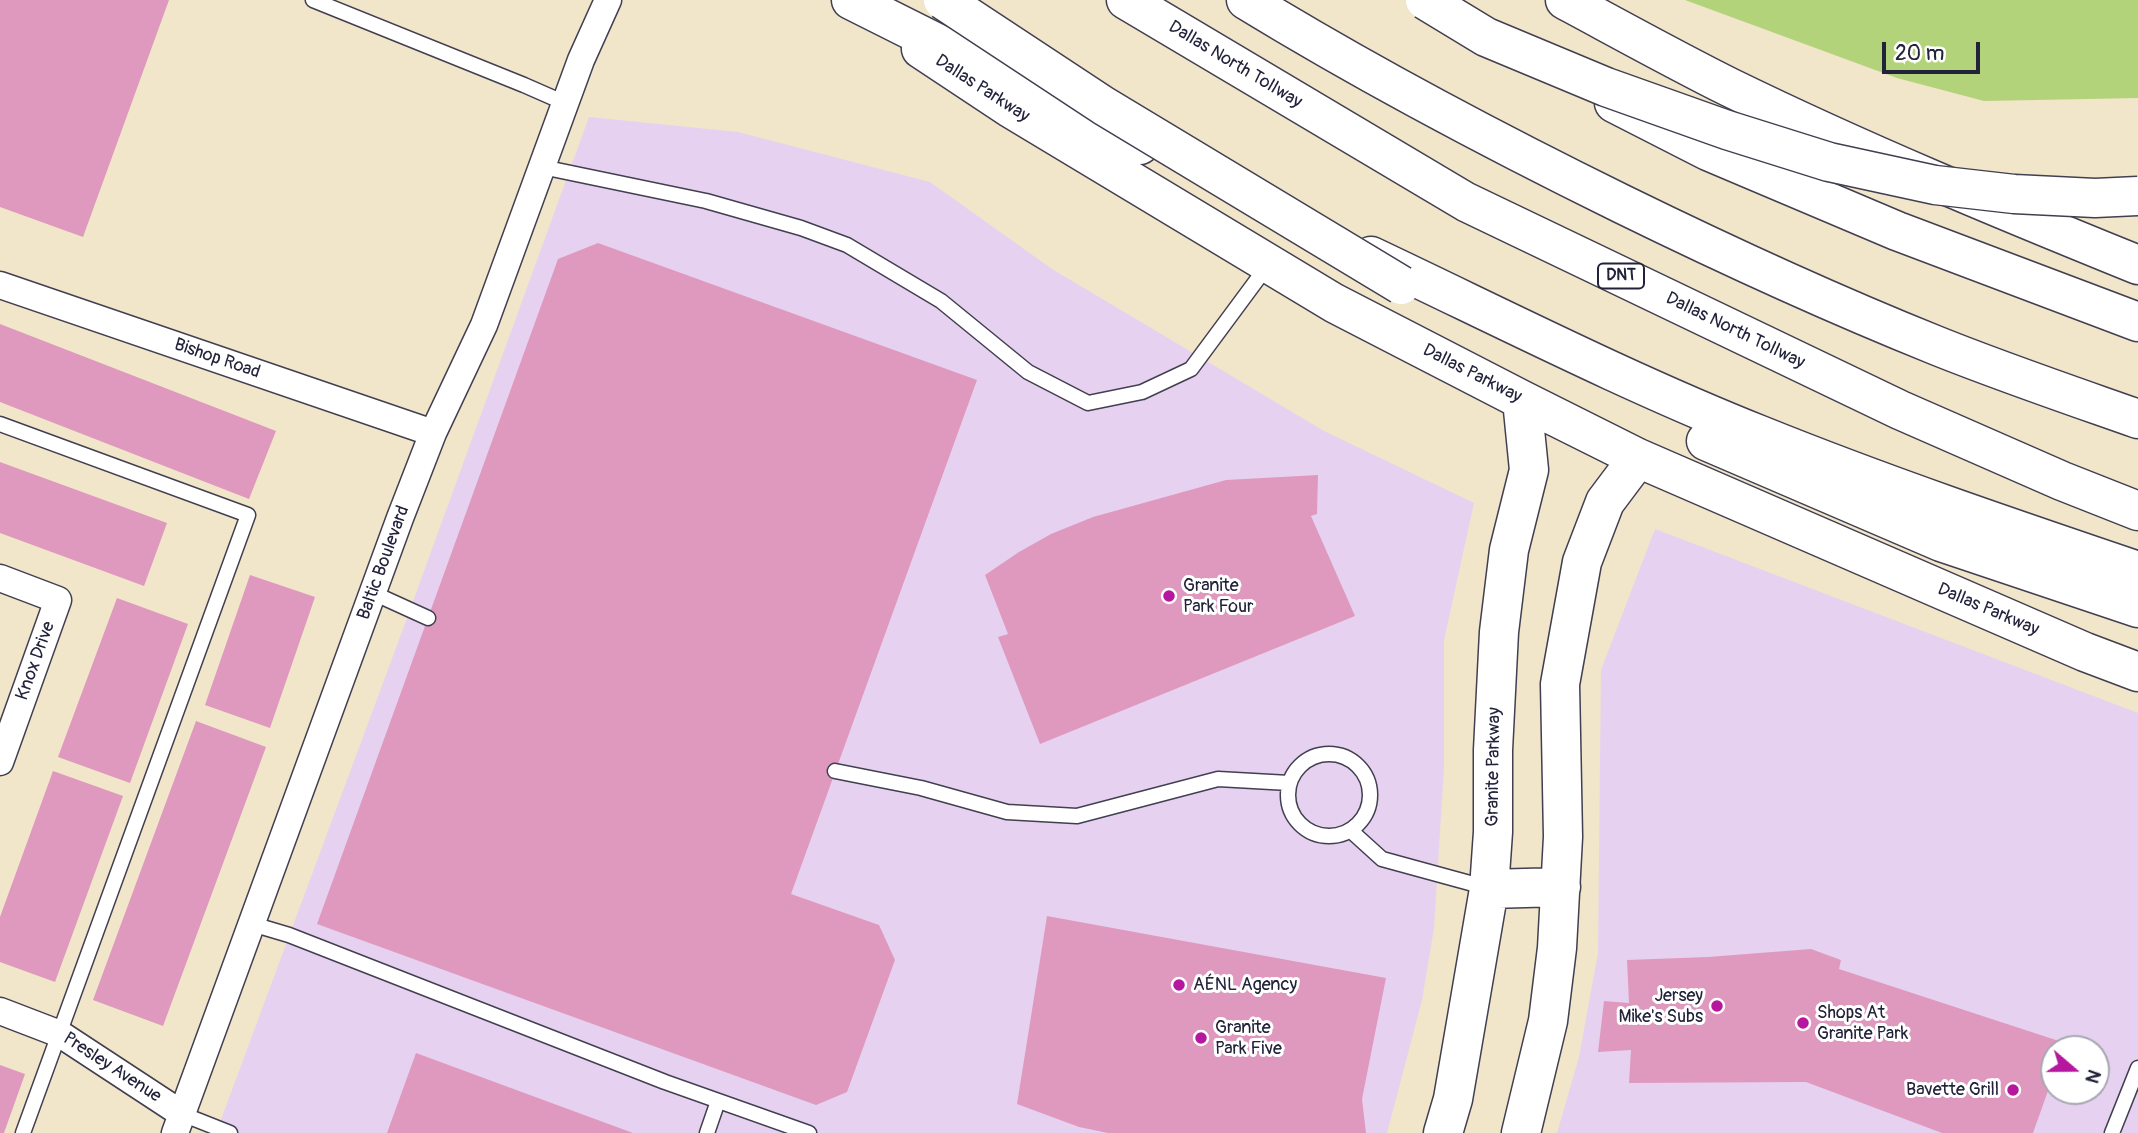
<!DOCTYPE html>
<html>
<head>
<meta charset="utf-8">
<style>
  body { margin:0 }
  #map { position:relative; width:2138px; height:1133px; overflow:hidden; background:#f1e5ca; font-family:Pangolin,sans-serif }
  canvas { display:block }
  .north { position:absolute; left:2040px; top:1035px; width:70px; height:70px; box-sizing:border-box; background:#fff; border:2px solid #a7a7b1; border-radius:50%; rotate:110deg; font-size:19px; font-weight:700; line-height:28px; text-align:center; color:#22223b }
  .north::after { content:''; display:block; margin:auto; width:24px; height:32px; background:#b5179e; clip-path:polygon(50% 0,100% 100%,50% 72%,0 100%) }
  .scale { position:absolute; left:1882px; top:42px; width:98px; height:32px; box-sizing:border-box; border:4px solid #22223b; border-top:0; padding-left:9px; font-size:21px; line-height:24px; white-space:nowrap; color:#22223b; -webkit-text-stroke:5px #fff; paint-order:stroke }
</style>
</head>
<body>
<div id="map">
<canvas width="2138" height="1133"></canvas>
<div class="north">N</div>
<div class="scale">20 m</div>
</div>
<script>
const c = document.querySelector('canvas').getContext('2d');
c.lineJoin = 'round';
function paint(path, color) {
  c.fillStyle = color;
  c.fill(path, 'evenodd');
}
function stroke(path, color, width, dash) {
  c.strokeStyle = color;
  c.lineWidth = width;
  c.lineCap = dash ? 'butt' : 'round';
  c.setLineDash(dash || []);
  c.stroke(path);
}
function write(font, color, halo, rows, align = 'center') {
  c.font = font + ' Pangolin,sans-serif';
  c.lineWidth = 6;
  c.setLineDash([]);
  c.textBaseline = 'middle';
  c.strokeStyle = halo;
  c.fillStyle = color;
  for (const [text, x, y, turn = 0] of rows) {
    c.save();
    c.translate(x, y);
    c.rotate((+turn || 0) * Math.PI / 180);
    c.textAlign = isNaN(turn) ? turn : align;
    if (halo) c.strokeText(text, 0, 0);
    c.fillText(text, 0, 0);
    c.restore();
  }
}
const built = new Path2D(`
  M589 117 738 132 930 182 1052 269 1324 431 1474 503 1444 640V768L1434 928 1422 1000 1387 1133H216L403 629Z
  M1655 529 2138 713V1133H1557L1579 1057 1598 953 1601 670ZM2054 1049H2096V1091H2054Z`);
const green = new Path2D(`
  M1685 0H2138V98L1984 101 1897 78Z`);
const building = new Path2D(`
  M0 0H169L83 237 0 207Z
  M598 243 977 380 791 894 879 925 895 960 847 1092 816 1105 317 924 558 259Z
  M0 324 276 431 249 499 0 402Z
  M0 462 167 523 144 586 0 533Z
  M1318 475 1317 514 1311 516 1355 616 1040 744 998 637 1008 634 985 575 1019 552 1051 534 1093 517 1226 480Z
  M250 575 315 597 270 728 205 705Z
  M117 598 188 624 130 783 58 757Z
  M196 721 266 747 163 1026 93 1000Z
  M53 771 123 796 55 982 0 962V917Z
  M1047 916 1386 978 1362 1099 1366 1133H1108L1079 1127 1017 1104Z
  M1811 949 1841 960 1839 969 2065 1043 2063 1049H2054V1074L2033 1133H1942L1806 1082 1629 1083 1631 1050 1598 1052 1604 1001 1629 1003 1627 960 1708 957Z
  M416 1053 633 1133H387Z
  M0 1065 25 1074 4 1133H0Z`);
const lane = new Path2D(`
  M313 0 524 85 565 103
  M542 167 706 201 801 228 847 245 941 301 1028 372 1088 403 1142 392 1191 369 1268 265
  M0 424 248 515 23 1133
  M373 593 428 618
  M1288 795a41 41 0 1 1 82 0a41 41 0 1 1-82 0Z
  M835 771 921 788 1007 812 1077 816 1218 779 1289 783
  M1350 830 1382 859 1488 888
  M252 924 289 935 665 1082 809 1133
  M182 1114 230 1133
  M707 1133 718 1101
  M2112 1133 2138 1068`);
const street = new Path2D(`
  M0 285 433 433
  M0 578 58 600 0 762
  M0 1011 60 1034 182 1114
  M175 1133 400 518 433 433 484 325 581 60 608 0`);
const secondary = new Path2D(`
  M1565 0C1619 29 1673 59 1729 87 1862 152 2000 209 2138 265
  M921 49 1010 108 1334 303 1522 400 1638 458 2085 652 2138 672
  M1489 889 1561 887
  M1443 1133 1453 1099 1489 889 1493 832V750L1499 632 1509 550 1529 470 1522 400
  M1521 1133 1548 1021 1557 948 1563 837 1560 684 1582 562 1605 502 1638 458`);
const highway = new Path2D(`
  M851 0 1140 145
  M1126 0 1466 202 1900 410 2062 481 2138 511
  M1246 0C1367 74 1494 141 1622 204 1724 254 1828 302 1935 345 2002 372 2070 395 2138 419
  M1614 103 1708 151 1897 231 2138 322
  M1371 256C1500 317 1627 382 1760 435 1884 485 2011 528 2138 571
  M1706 441 1941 542 2138 608`);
const highwayBridge = new Path2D(`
  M943 0 1104 106 1401 285
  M1425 0 1486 37 1606 87 1727 130 1829 162 1935 185 2014 194 2095 198 2138 196`);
const markers = [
  [1169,596,7,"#b5179e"],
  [1179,985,7,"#b5179e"],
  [1717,1006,7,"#b5179e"],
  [1803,1023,7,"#b5179e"],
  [1201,1038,7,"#b5179e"],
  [2013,1090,7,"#b5179e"]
];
const shields = [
  [1621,276,46]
];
const shieldNames = [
  ["DNT",1621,276]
];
const streetNames = [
  ["Dallas North Tollway",1235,65,31],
  ["Dallas Parkway",982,89,33],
  ["Dallas North Tollway",1735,331,26],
  ["Bishop Road",217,359,19],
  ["Dallas Parkway",1472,374,27],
  ["Baltic Boulevard",384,563,-70],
  ["Dallas Parkway",1988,610,23],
  ["Knox Drive",36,661,-70],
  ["Granite Parkway",1494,767,-89],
  ["Presley Avenue",112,1068,33]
];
const poiNames = [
  ["Granite",1183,586],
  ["Park Four",1183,607],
  ["AÉNL Agency",1193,985],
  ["Jersey",1703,996,"right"],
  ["Mike's Subs",1703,1017,"right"],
  ["Shops At",1817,1013],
  ["Granite Park",1817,1034],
  ["Granite",1215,1028],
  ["Park Five",1215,1049],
  ["Bavette Grill",1999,1090,"right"]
];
paint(built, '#e6d2f0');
paint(green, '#b3d37a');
paint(building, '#df99be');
stroke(lane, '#413f50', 17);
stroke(street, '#413f50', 29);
stroke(secondary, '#413f50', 41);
stroke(highway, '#413f50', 41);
stroke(lane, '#fff', 14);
stroke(street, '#fff', 26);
stroke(secondary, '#fff', 38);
stroke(highway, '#fff', 38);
stroke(highwayBridge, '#413f50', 41, []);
stroke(highwayBridge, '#fff', 38);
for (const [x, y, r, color] of markers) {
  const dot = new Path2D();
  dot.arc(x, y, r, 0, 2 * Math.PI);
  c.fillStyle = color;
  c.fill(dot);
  stroke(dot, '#fff', 2.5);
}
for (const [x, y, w] of shields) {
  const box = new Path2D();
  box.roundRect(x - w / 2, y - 12.5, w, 25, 5);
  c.fillStyle = '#fff';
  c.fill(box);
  stroke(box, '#22223b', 2);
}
write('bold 16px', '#22223b', null, shieldNames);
write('18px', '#22223b', '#fff', streetNames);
write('18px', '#22223b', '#fff', poiNames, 'left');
</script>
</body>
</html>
